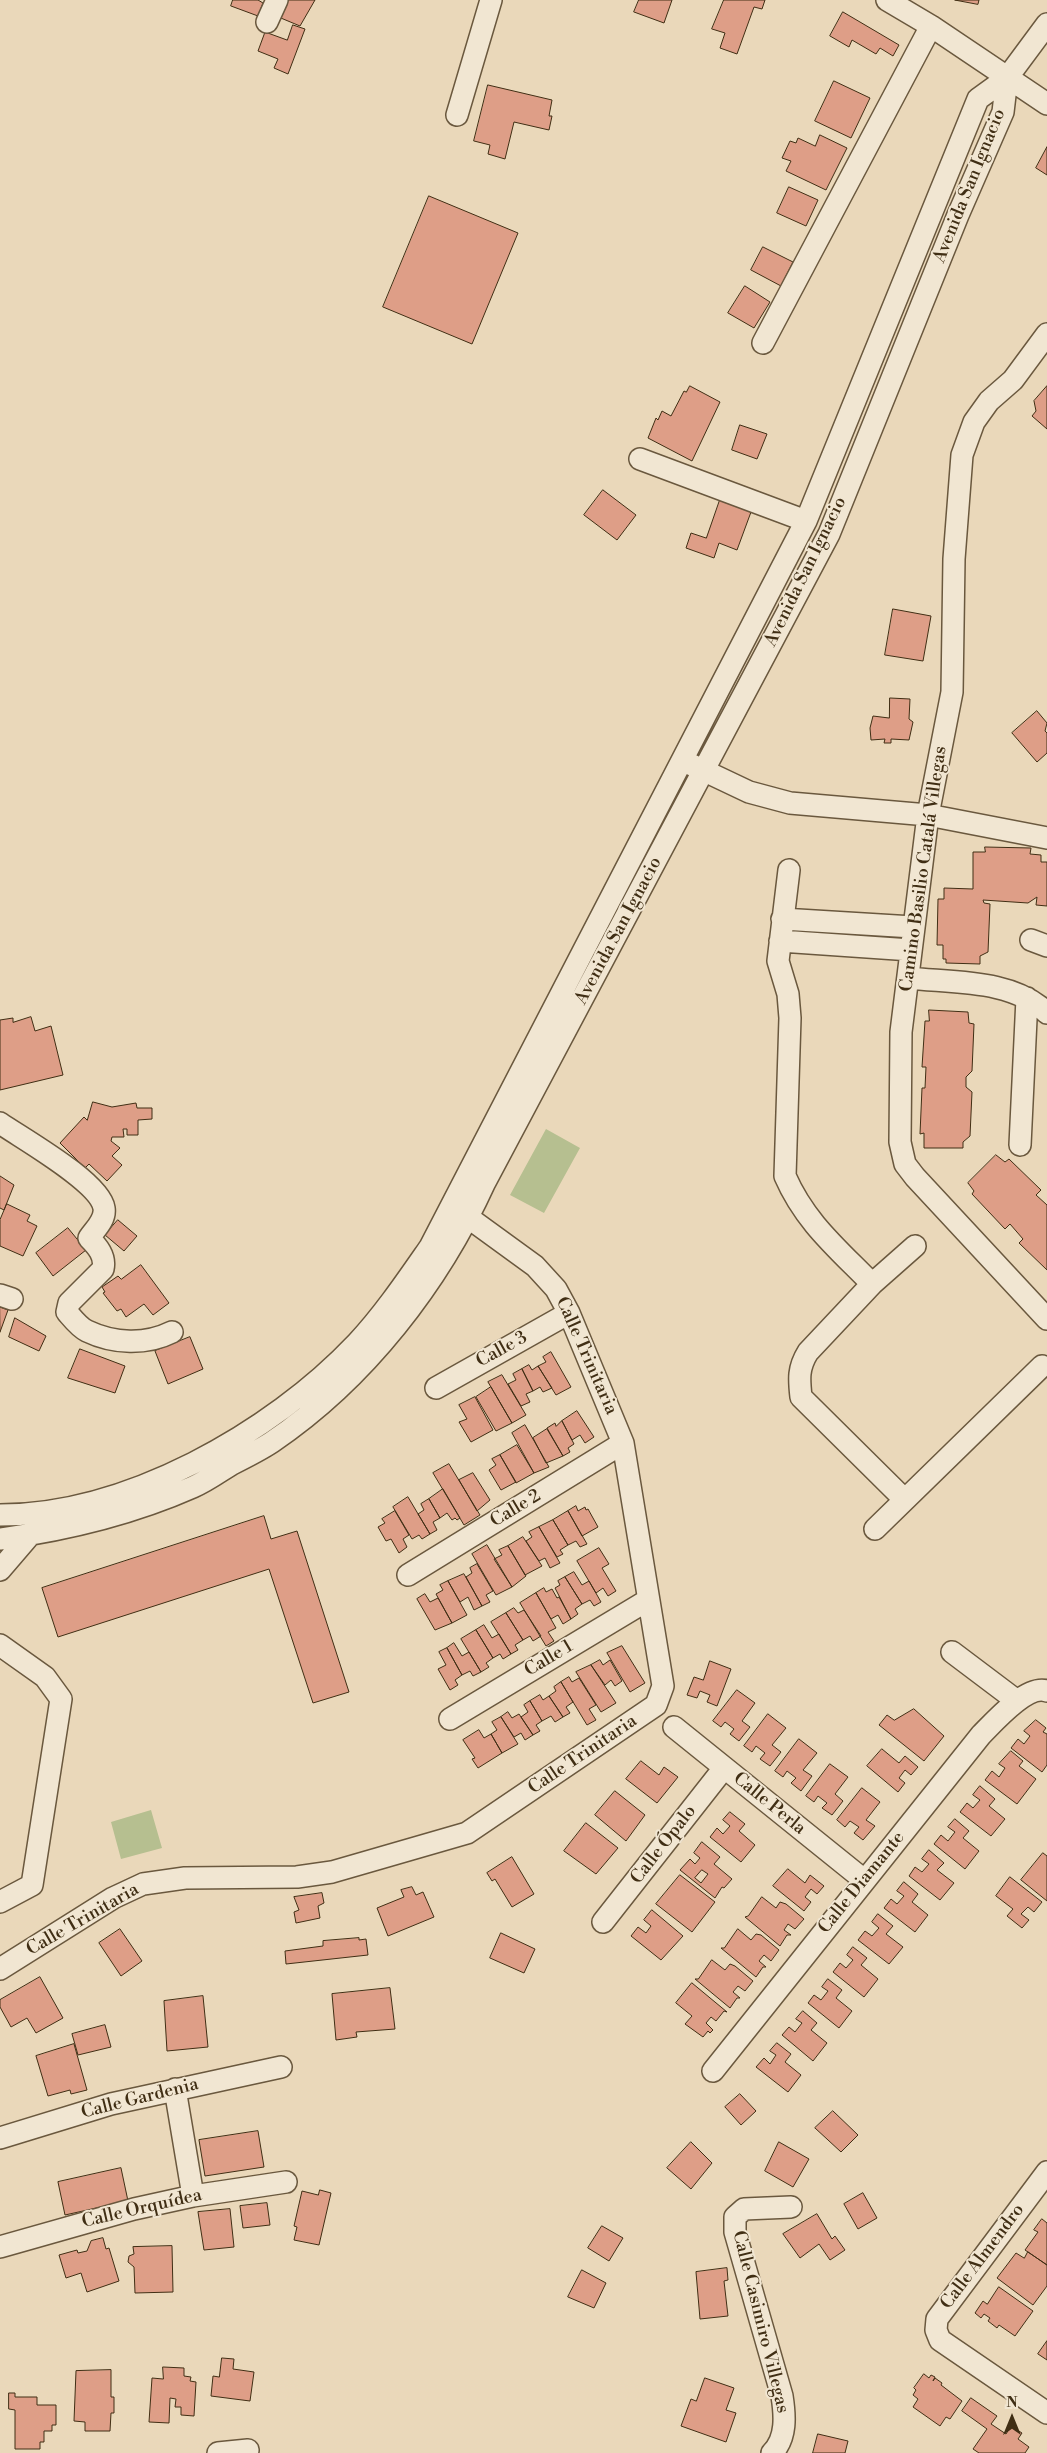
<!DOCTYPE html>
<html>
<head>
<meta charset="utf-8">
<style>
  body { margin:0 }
  #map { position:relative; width:1047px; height:2453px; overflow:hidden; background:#ead8ba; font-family:"Libre Bodoni",serif }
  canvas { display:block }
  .north { position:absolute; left:987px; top:2393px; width:50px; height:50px; -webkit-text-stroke:4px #f1e6d2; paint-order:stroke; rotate:0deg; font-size:14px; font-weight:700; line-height:20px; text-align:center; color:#402e14 }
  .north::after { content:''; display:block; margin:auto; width:18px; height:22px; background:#402e14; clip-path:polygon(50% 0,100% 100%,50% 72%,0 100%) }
</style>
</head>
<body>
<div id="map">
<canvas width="1047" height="2453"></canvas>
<div class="north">N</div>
</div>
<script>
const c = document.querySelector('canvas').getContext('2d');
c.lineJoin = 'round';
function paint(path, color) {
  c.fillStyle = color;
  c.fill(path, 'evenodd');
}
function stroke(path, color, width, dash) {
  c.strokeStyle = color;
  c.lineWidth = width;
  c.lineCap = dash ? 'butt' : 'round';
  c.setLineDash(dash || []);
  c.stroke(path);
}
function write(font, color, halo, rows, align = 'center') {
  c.font = font + ' "Libre Bodoni",serif';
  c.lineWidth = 4;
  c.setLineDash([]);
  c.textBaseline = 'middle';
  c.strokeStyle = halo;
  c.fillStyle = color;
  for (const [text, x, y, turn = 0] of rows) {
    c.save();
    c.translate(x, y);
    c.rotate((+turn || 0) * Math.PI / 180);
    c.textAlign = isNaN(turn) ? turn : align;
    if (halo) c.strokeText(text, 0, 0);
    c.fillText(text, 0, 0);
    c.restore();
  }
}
const green = new Path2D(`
  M546 1129 580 1148 544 1213 510 1195Z
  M151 1810 162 1848 121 1859 111 1822Z`);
const building = new Path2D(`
  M233 0H258L263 3 258 16 231 6Z
  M283 0H315L300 26 276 16Z
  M639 0H672L664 23 634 12Z
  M724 0H765L762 9 754 7 737 54 720 48 725 33 712 29Z
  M955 0H979L978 4Z
  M843 12 899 45 893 56 880 48 876 54 852 40 849 47 830 36Z
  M293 25 305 29 288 74 274 68 278 59 258 51 265 32 287 40Z
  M834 81 870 98 851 138 815 121Z
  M488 85 552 100 549 116H552L549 130 514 122 505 159 488 154 490 145 474 141Z
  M820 135 847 148 826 190 786 171 791 161 782 158 790 141 796 143 798 138 815 146Z
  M1047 147V175L1036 168Z
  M789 187 818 200 806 226 777 213Z
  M429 196 518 233 472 344 383 307Z
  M763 247 793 262 781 286 751 270Z
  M745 286 770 302 754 328 728 313Z
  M690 386 720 402 692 461 648 438 656 418 658 420 662 411 671 416 684 391 686 392Z
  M1047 386V429L1032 416 1036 411 1034 401Z
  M740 425 767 434 757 459 732 450Z
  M603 490 636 515 617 540 584 515Z
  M720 500 751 512 737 550 719 543 714 558 686 548 691 533 706 538Z
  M893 609 931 616 923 661 885 655Z
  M890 698 910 699 909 719 913 722 909 740 891 739V743H884L885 739 871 740 870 728 873 716 889 718Z
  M1037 711 1047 723 1045 731 1047 733V753L1037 762 1012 733Z
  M985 847 1031 848 1030 854 1041 855V862H1047V906L1036 905 1037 897 1028 903 983 900 984 903 990 904 988 952 980 956V964L946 963V959H943V945H937L938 899H944V888L973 889V852H985Z
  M929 1010 968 1012 969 1023 974 1024 972 1071 966 1077V1087L972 1092 970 1136 963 1142V1148H924V1133L920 1134 922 1088H925L926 1067H922L925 1021H929Z
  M31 1017 35 1031 51 1026 63 1075 0 1090V1020L13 1018V1022Z
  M93 1102 112 1107 136 1103 137 1108H152V1119L138 1120V1135H127V1129H123L124 1137H112L111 1141 120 1148 112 1156 122 1165 107 1181 89 1164 85 1168 60 1143 84 1117 87 1120Z
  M996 1155 1005 1162 1009 1159 1041 1190 1036 1195 1047 1205V1270L1019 1243 1023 1239 1010 1224 1005 1229 972 1194 974 1191 968 1183Z
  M0 1176 14 1185 4 1210 0 1208Z
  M7 1204 30 1215 27 1221 37 1226 23 1256 0 1246V1220Z
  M118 1220 137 1236 124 1251 105 1235Z
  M68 1228 86 1250 53 1276 36 1253Z
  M141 1265 169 1303 153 1315 144 1304 126 1317 121 1309 117 1311 103 1293 105 1292 102 1287 118 1276 121 1279Z
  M0 1307 8 1310 0 1332Z
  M15 1318 46 1336 39 1351 9 1337Z
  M190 1337 203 1369 168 1384 155 1351Z
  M80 1349 125 1366 115 1393 68 1378Z
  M551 1352 571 1387 556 1395 538 1366 546 1362 543 1357Z
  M529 1365 532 1370 538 1366 552 1388 543 1392 540 1387 533 1391 522 1369Z
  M522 1369 533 1391 526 1394 530 1402 521 1406 508 1384 516 1380 513 1374Z
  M502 1375 526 1415 512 1423 488 1382Z
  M491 1387 512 1423 496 1431 476 1397Z
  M475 1397 493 1430 471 1442 459 1422 467 1419 459 1405Z
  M577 1411 594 1437 585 1443 580 1435 572 1440 562 1421Z
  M562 1421 574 1444 568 1448 570 1452 563 1456 547 1428 555 1423 556 1426Z
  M525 1425 549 1467 534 1473 512 1433Z
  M547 1429 563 1456 546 1463 533 1438Z
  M517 1445 534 1473 516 1483 500 1455Z
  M500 1455 516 1482 501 1490 489 1470 496 1465 492 1459Z
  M449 1464 480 1515 464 1525 433 1473Z
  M473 1473 490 1500 477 1511 459 1480Z
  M443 1489 460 1518 457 1520 455 1518 452 1520 447 1513 440 1518 429 1499Z
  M408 1497 430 1534 422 1539 419 1535 412 1539 393 1507Z
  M429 1499 440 1518 433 1522 437 1530 430 1534 418 1514 424 1510 421 1504Z
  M576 1506 578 1511 585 1507 586 1510 588 1509 598 1527 582 1536 568 1511Z
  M395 1511 409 1535 403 1539 407 1547 399 1553 391 1539 386 1541 378 1527 385 1523 382 1519Z
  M568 1511 587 1544 580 1547 576 1541 568 1545 553 1520Z
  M264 1516 271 1539 297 1531 349 1692 313 1703 269 1569 58 1637 42 1588Z
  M553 1520 568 1545 560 1550 563 1554 557 1557 539 1527Z
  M539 1527 560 1563 550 1568 545 1558 539 1561 526 1541 532 1537 529 1532Z
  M523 1537 542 1566 525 1575 508 1546Z
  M487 1545 512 1587 496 1595 472 1554Z
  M508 1546 526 1576 512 1587 494 1559 502 1555 499 1550Z
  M599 1548 609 1564 602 1568 616 1591 608 1596 603 1588 596 1593 577 1561Z
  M477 1564 493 1591 486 1595 490 1602 482 1606 466 1577 472 1573 470 1568Z
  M574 1572 582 1585 589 1581 601 1602 594 1606 590 1600 582 1604 565 1577Z
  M464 1574 482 1606 474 1610 468 1597 460 1602 448 1581Z
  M565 1577 582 1604 575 1609 578 1614 571 1619 555 1588 560 1585 558 1581Z
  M448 1581 467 1615 452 1623 436 1594 443 1590 440 1585Z
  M544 1588 546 1592 552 1589 557 1598 559 1597 571 1619 563 1624 558 1615 551 1619 536 1593Z
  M536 1593 556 1628 548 1632 554 1641 546 1646 520 1603Z
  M425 1594 430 1602 438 1598 452 1623 435 1630 417 1599Z
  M514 1608 518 1613 524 1610 541 1636 533 1641 530 1636 523 1640 506 1613Z
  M506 1613 523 1640 515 1645 518 1650 511 1654 491 1622Z
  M484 1625 492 1638 499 1634 511 1654 503 1659 500 1654 493 1658 476 1630Z
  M476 1630 493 1658 486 1663 489 1667 481 1672 461 1639Z
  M454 1643 462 1656 469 1652 481 1672 473 1676 470 1671 462 1675 447 1648Z
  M622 1646 645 1683 630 1692 607 1653Z
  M447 1648 462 1675 455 1680 458 1685 450 1690 438 1669 446 1665 439 1652Z
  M600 1660 603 1665 610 1660 622 1681 615 1686 611 1680 605 1685 591 1665Z
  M710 1661 731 1669 717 1706 707 1702 710 1695 700 1691 697 1698 687 1695 694 1677 703 1680Z
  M591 1665 616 1703 601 1712 576 1672Z
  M569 1677 572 1682 579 1678 596 1705 589 1709 596 1720 587 1725 561 1682Z
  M561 1682 573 1702 566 1707 570 1713 563 1717 549 1696 556 1691 554 1687Z
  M737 1690 755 1703 742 1721 750 1727 739 1741 730 1734 734 1729 725 1722 721 1727 713 1721Z
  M540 1695 543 1700 549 1696 563 1717 555 1722 551 1716 542 1721 530 1701Z
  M530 1701 542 1721 536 1725 540 1731 533 1735 521 1717 528 1712 524 1705Z
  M914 1709 944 1736 924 1761 879 1725 887 1715 894 1720Z
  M508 1712 512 1718 519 1714 533 1735 525 1740 521 1733 514 1737 501 1717Z
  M768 1714 786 1728 772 1745 781 1752 770 1766 760 1759 765 1753 756 1746 752 1752 744 1746Z
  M501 1717 518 1744 502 1753 491 1734 497 1730 492 1722Z
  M1036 1720 1046 1728 1043 1732 1047 1734V1765L1042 1772 1011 1748 1018 1739 1024 1744 1030 1736 1024 1731Z
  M479 1730 484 1738 491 1734 502 1753 478 1768 472 1759 475 1758 463 1740Z
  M799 1739 817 1753 803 1770 812 1776 801 1791 791 1783 796 1778 787 1771 783 1777 775 1771Z
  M882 1749 899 1763 905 1756 918 1767 911 1775 905 1770 899 1778 905 1783 898 1792 867 1766Z
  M1011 1751 1023 1761 1019 1766 1036 1779 1017 1804 985 1780 992 1771 999 1777 1005 1768 999 1764Z
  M641 1761 659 1775 664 1767 678 1777 657 1803 626 1779Z
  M830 1764 848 1777 835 1794 843 1801 832 1815 822 1808 827 1803 818 1796 814 1802 806 1796Z
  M980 1786 995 1799 989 1806 1005 1819 991 1836 960 1812 967 1803 973 1808 980 1800 973 1795Z
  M862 1788 880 1802 866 1820 875 1826 863 1840 854 1833 859 1827 850 1821 845 1827 837 1820Z
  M615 1791 645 1815 626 1841 595 1815Z
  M730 1812 745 1824 739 1831 755 1845 741 1862 710 1837 717 1828 723 1834 730 1826 723 1820Z
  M955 1819 969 1831 963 1838 979 1851 965 1869 934 1844 941 1835 948 1841 955 1832 948 1827Z
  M586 1823 618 1848 596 1874 564 1851Z
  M702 1842 720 1857 714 1864 732 1879 724 1888 722 1887 715 1898 680 1870 690 1859 695 1864 700 1858 694 1853ZM702 1870 708 1874 701 1883 695 1878Z
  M929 1850 944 1863 937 1870 954 1883 940 1900 909 1876 915 1867 922 1872 929 1864 922 1859Z
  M1043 1853 1047 1856V1901L1021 1880Z
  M512 1857 534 1894 512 1907 495 1879 492 1881 487 1873Z
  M788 1869 805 1883 810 1875 824 1886 817 1894 811 1889 805 1897 811 1902 804 1911 773 1886Z
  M680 1875 715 1902 692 1932 656 1904Z
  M1010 1877 1042 1902 1034 1912 1028 1907 1021 1914 1029 1920 1022 1928 1007 1916 1013 1909 996 1896Z
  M904 1882 918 1894 912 1902 928 1915 915 1932 884 1908 891 1899 897 1904 904 1896 897 1891Z
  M412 1887 416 1895 423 1892 434 1917 388 1936 377 1908 404 1897 401 1890Z
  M322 1893 324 1903 318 1906 320 1918 296 1923 294 1912 299 1910 294 1897Z
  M762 1897 776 1908 780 1902 786 1904 804 1919 795 1929 788 1924 784 1930 791 1935H787L780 1946 745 1917 748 1916Z
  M652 1910 683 1936 661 1960 631 1936 638 1927 646 1933 651 1926 644 1920Z
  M878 1914 893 1926 886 1934 903 1947 889 1964 858 1940 865 1931 872 1936 879 1928 872 1922Z
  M120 1929 142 1961 121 1976 99 1943Z
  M738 1929 751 1940 756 1934 761 1935 779 1950 771 1961 764 1955 759 1961 766 1967H763L756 1977 721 1948H724Z
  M501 1933 535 1949 524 1973 490 1958Z
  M359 1938V1940L366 1939 368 1955 286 1964 285 1951 323 1946V1941Z
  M853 1947 867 1958 861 1965 878 1979 864 1997 833 1972 840 1963 846 1968 853 1960 847 1955Z
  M712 1960 725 1970 730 1964 735 1966 753 1981 745 1991 738 1986 733 1992 740 1998H737L730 2008 695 1979H698Z
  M40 1977 63 2018 36 2033 27 2018 11 2027 0 2007V2000Z
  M828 1979 842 1990 836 1998 852 2011 839 2028 808 2003 814 1995 821 2000 828 1991 822 1987Z
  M692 1983 727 2012 724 2011 716 2021 711 2017 706 2023 713 2030 710 2033 708 2031 703 2037 685 2024 692 2016 676 2003Z
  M390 1988 395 2029 356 2032 357 2037 336 2040 332 1994Z
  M203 1996 208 2047 167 2051 164 2001Z
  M803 2011 817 2023 811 2030 827 2043 813 2061 782 2035 789 2027 795 2032 802 2023 796 2019Z
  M105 2025 111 2047 78 2055 72 2034Z
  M777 2043 791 2054 785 2062 801 2075 788 2092 756 2067 764 2058 770 2064 776 2055 770 2051Z
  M74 2044 87 2090 71 2094 70 2090 48 2096 36 2056Z
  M740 2094 756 2111 741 2125 725 2107Z
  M833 2111 858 2135 841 2152 815 2128Z
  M258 2131 264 2167 205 2176 199 2140Z
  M691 2142 712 2163 691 2189 667 2168Z
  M779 2142 809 2159 793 2187 765 2171Z
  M121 2168 128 2201 65 2215 58 2182Z
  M320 2190 331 2193 319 2245 294 2240 297 2227 294 2226 302 2191 318 2195Z
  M863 2193 877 2218 858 2229 844 2204Z
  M267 2203 270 2225 243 2228 240 2206Z
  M230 2209 234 2247 204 2250 198 2212Z
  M817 2214 832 2239 835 2236 845 2250 830 2260 819 2244 800 2258 783 2234Z
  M1042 2219 1047 2223V2265L1025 2250 1038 2232 1034 2230Z
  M602 2226 623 2238 609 2261 588 2248Z
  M103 2238 106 2249 109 2248 119 2281 87 2292 81 2273 66 2278 59 2255 77 2250 78 2253 87 2251 91 2241Z
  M172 2246 173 2292 135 2293 134 2267 128 2262 129 2256 134 2254 133 2247Z
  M1028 2252 1047 2265V2286L1033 2305 997 2278 1016 2253 1024 2258Z
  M727 2268 728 2280 724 2281 728 2316 700 2319 696 2272Z
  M582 2270 606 2283 594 2308 568 2297Z
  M999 2287 1033 2311 1015 2336 999 2325 997 2328 988 2321 990 2318 984 2314 981 2318 975 2313 983 2301 987 2304Z
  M1047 2341V2360L1038 2354Z
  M222 2358 234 2359 233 2369 254 2372 250 2401 211 2396 213 2376 219 2377Z
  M163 2367 184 2368V2376L191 2377 190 2381 196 2382 194 2416 181 2415V2407H175L176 2399 170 2398 169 2423 149 2422 152 2378 163 2379Z
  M111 2370V2397H114V2413H111L110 2431H85V2422L74 2421 76 2371Z
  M924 2374 929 2378 931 2375 935 2377 933 2381 935 2378 942 2383 941 2385 962 2401 950 2419 946 2417 940 2426 913 2407 918 2399 913 2395 916 2390 914 2388Z
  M705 2378 734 2388 726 2410 736 2413 726 2442 681 2426 691 2399 696 2401Z
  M9 2393H15V2397H37V2405H56V2425H52V2431H44V2442H40V2449H15V2410L9 2409Z
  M971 2398 997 2416 991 2424 1006 2434 1011 2426 1022 2433 1018 2439 1029 2447 1025 2453H979L973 2449 987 2429 962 2411Z
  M818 2434 848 2441 845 2453H813Z`);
const minor = new Path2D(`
  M887 0 931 26 1047 104
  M267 22 277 0
  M457 115 491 0
  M1047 334 1013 380 989 401 974 422 962 455 954 559 952 692 928 815 901 1032 900 1142 905 1164 915 1177 1047 1319
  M763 343 931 26
  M640 459 806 521
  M690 764 749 792 790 803 928 815 1047 838
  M789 870 778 961 788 994 790 1018 785 1176C805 1222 837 1248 872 1284
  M782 919 913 927
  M1031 940 1047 946
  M780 941 911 950
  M908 978C953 983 1013 979 1047 1013
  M0 1123C23 1139 100 1182 104 1208 106 1220 95 1229 89 1238 97 1246 106 1256 103 1269L69 1303 67 1312C73 1319 79 1327 87 1331 114 1344 146 1345 172 1332
  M1020 1145 1027 998
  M0 1295 12 1299
  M436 1388 569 1313
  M904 1499 801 1397C799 1379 798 1368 808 1352L872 1284 915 1246
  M0 1515C126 1515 271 1434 357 1343 384 1314 407 1280 430 1247L806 521 978 99 1007 78 1047 24
  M875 1529 1042 1366
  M0 1539C66 1530 132 1514 193 1487 207 1481 219 1472 232 1464 246 1457 260 1450 272 1442 365 1379 439 1283 485 1182L829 534 958 215 1003 112 1007 78
  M0 1570 30 1535
  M408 1575 623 1443
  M0 1645 45 1677 61 1699 32 1885 0 1902
  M952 1652 1017 1701
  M450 1719 648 1600
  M674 1727 864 1880
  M603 1922 724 1768
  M0 1969 113 1898 143 1884 185 1878 297 1877 332 1872 467 1833 656 1705 663 1686 623 1443 569 1313 556 1289 535 1266 469 1218
  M713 2071 981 1735C994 1722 1027 1684 1047 1691
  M175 2089 193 2196
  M0 2138 111 2104 281 2067
  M1047 2172 937 2319 936 2330 940 2340 1047 2413
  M0 2247 134 2209 193 2196 286 2182
  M218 2453 248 2450
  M772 2453C787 2438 785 2415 782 2396L735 2232V2217L744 2209 791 2207`);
const streetNames = [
  ["Avenida San Ignacio",970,186,-68],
  ["Avenida San Ignacio",806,572,-64],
  ["Camino Basilio Catalá Villegas",924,869,-82],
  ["Avenida San Ignacio",619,931,-62],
  ["Calle 3",502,1350,-29],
  ["Calle Trinitaria",586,1356,66],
  ["Calle 2",516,1509,-31],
  ["Calle 1",549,1659,-31],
  ["Calle Trinitaria",583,1755,-34],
  ["Calle Perla",769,1804,39],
  ["Calle Ópalo",664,1845,-52],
  ["Calle Diamante",862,1883,-51],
  ["Calle Trinitaria",83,1920,-30],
  ["Calle Gardenia",140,2099,-14],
  ["Calle Orquídea",142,2209,-13],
  ["Calle Almendro",983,2257,-53],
  ["Calle Casimiro Villegas",760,2322,76]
];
paint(green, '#b6bf90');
paint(building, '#de9e87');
stroke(building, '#402e14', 1);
stroke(minor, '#6a583e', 24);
stroke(minor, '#f1e6d2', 21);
write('18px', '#402e14', '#f1e6d2', streetNames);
</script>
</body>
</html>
